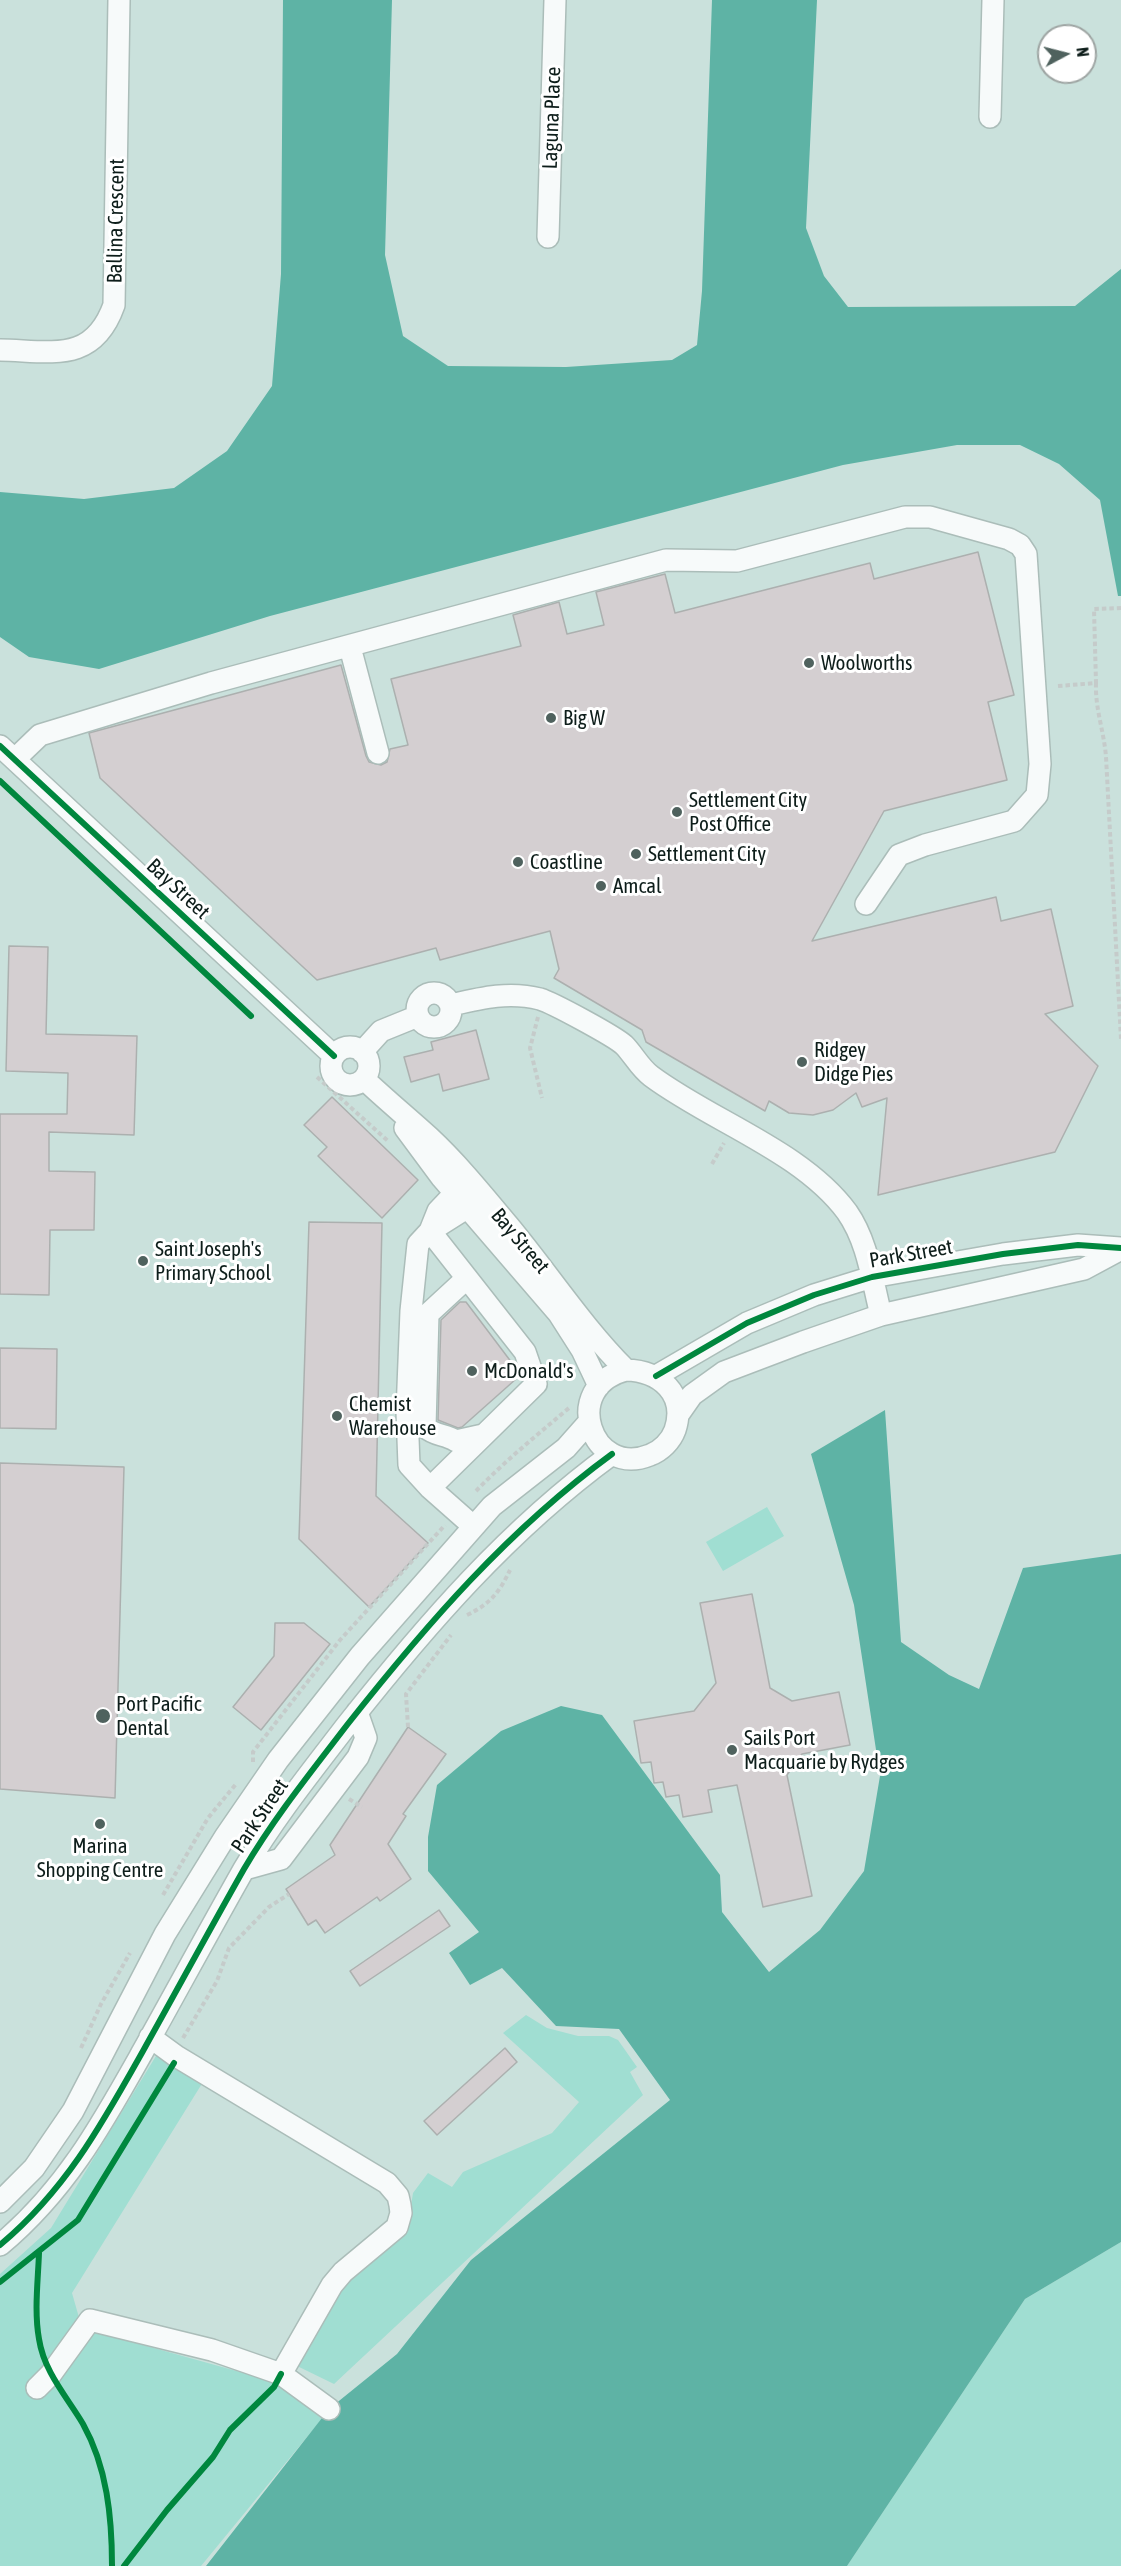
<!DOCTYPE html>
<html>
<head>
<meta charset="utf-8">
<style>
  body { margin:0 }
  #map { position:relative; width:1121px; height:2566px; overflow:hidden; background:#cae1dc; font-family:"Asap Condensed",sans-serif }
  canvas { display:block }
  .north { position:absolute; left:1037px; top:24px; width:60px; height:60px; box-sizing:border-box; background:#fff; border:2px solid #9ea5a3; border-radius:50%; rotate:83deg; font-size:16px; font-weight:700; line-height:24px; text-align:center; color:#0d1d1a }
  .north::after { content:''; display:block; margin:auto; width:21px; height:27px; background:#4f625e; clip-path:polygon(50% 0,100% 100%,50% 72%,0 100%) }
</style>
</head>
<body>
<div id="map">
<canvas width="1121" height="2566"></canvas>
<div class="north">N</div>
</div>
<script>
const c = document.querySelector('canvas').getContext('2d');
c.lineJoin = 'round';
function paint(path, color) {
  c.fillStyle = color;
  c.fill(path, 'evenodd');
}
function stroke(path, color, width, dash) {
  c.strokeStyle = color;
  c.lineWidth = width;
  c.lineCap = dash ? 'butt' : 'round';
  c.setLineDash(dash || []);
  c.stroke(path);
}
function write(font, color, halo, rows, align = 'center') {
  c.font = font + ' "Asap Condensed",sans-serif';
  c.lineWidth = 6;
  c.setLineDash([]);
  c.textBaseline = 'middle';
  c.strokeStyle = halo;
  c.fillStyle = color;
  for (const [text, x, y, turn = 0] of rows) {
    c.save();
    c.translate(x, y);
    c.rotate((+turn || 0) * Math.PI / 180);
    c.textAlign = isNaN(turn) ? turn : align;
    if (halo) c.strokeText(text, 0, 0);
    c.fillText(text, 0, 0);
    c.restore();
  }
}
const green = new Path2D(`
  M767 1507 784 1536 723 1571 706 1542Z
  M526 2015 547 2028 578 2036H609L618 2040 637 2067 630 2072 643 2095 334 2384 295 2365 336 2291 410 2212 413 2193 428 2173 452 2187 463 2172 552 2133 579 2102 503 2033Z
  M156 2056 179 2066 203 2082 72 2293 82 2328 276 2382 330 2409 201 2566H0V2274L51 2228Z
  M1121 2242V2566H847L1025 2299Z`);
const water = new Path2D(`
  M283 0H392L385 255 403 336 448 366 566 367 672 360 697 345 702 291 712 0H817L806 228 824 276 848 307 1075 306 1121 269V596H1118L1100 500 1059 464 1020 445H957L843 465 270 616 99 669 29 657 0 637V492L84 499 174 488 227 451 272 386 281 274Z
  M885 1410 901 1642 949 1675 979 1689 1023 1568 1121 1554V2242L1025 2299 847 2566H206L329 2409 397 2354 471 2260 670 2100 619 2029 556 2026 502 1968 470 1985 449 1953 479 1932 428 1871V1837L437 1785 501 1731 561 1706 602 1715 720 1875 722 1912 769 1972 820 1930 864 1871 880 1776 854 1605 811 1454Z`);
const building = new Path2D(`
  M978 552 1014 695 988 702 1007 780 884 811 812 941 996 897 1001 921 1051 909 1073 1006 1045 1014 1098 1066 1055 1152 878 1195 887 1098 862 1107 856 1093 833 1110 813 1115 789 1113 769 1101 765 1111 646 1042 642 1030 554 978 559 969 550 931 440 960 436 948 317 980 100 778 89 733 341 665 366 756 369 762 381 765 387 762 390 749 408 745 391 679 521 646 513 615 559 602 567 634 604 625 596 592 665 574 675 613 870 563 874 579Z
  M9 946 48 947 46 1034 137 1036 134 1135 49 1132V1171L95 1172 94 1230H50L49 1295 0 1294V1114H67L68 1073 6 1071Z
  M476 1030 489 1079 443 1091 439 1074 411 1082 404 1057 433 1050 431 1042Z
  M332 1097 418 1180 382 1218 318 1156 327 1147 304 1125Z
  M309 1222 382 1223 376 1496 428 1543 369 1607 299 1539Z
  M460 1302H466L512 1363 516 1379 462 1427 458 1428 438 1420 441 1320Z
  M0 1348 57 1349 56 1429 0 1428Z
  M0 1463 124 1467 115 1798 0 1789Z
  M752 1594 770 1688 792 1701 839 1692 850 1745 802 1754 787 1775 812 1896 763 1907 737 1785 708 1790 712 1812 683 1817 679 1795 666 1797 663 1782 654 1783 651 1762 641 1763 634 1721 694 1711 716 1683 700 1603Z
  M275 1623H304L330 1644 261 1730 233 1707 274 1656Z
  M408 1727 446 1754 403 1814 406 1816 388 1844 411 1879 380 1901 377 1897 325 1933 316 1920 308 1925 286 1889 335 1855 330 1845Z
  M439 1910 450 1926 360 1986 350 1971Z
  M505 2048 517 2062 437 2135 424 2121Z`);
const path = new Path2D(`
  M1096 683C1095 709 1104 731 1106 757L1121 1039
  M1058 686 1096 683 1094 609 1121 608
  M538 1017 530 1048 542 1098
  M317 1077 388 1141
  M712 1164 724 1143
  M476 1491C505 1461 537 1435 569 1408
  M467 1615C490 1604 499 1593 510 1570
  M408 1727 406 1694 451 1635
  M253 1762V1752L340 1640 445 1525
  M349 1799 362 1807
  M163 1895 208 1818 236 1784
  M183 2038 217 1981 229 1948 269 1907 289 1894
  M81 2048 101 2004 130 1953`);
const minor = new Path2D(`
  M990 117 993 0
  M548 237 555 0
  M0 350C52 351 93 364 114 305L119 0
  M350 647 378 753
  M0 746 334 1056
  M15 759 40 735 211 683 666 560 737 561 905 517H930L1009 539 1020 545 1026 554 1040 764 1037 795 1014 821 925 845 899 855 866 904
  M417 1010a17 17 0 1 1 34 0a17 17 0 1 1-34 0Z
  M451 1005C481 998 509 991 540 999 553 1003 614 1036 624 1045 633 1054 640 1068 651 1076 711 1121 802 1151 847 1212 868 1242 872 1280 881 1315
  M331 1066a19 19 0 1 1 38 0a19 19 0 1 1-38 0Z
  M362 1052 381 1031 418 1016
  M364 1079C385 1099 407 1117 429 1137 457 1163 483 1195 508 1225 548 1273 582 1326 626 1370
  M405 1128 442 1178 559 1314 582 1350 599 1386
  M456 1192 438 1211 430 1231 418 1244 411 1311 407 1412 409 1465 430 1488 473 1526
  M467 1278 428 1314 425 1427C435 1436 445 1434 456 1441L483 1435
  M626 1370C660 1371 687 1394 675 1430 671 1441 661 1451 650 1455 591 1479 560 1386 626 1370Z
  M656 1376 747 1323 814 1295 872 1277 1003 1254 1078 1245 1121 1248
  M678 1415 692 1395 724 1372 803 1342 881 1315 1084 1269 1121 1249
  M430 1488 536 1384 525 1352 430 1231 468 1207
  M245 1869 281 1859 358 1757 366 1738 357 1712
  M0 2202 34 2168 73 2111 165 1934 225 1837 278 1760 360 1656 492 1506 566 1448 589 1422
  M0 2245C66 2190 102 2124 143 2051 177 1990 210 1929 244 1869 274 1818 311 1772 347 1725 426 1625 508 1530 612 1454
  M281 2374 329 2409
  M37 2388 51 2374 90 2320 212 2350 281 2374 332 2285 343 2272 397 2227 401 2213 400 2205 398 2196 387 2183 176 2056 150 2037`);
const cycleway = new Path2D(`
  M0 746 334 1056
  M0 781 251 1016
  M656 1376 747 1323 814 1295 872 1277 1003 1254 1078 1245 1121 1248
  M0 2245C66 2190 102 2124 143 2051 177 1990 210 1929 244 1869 274 1818 311 1772 347 1725 426 1625 508 1530 612 1454
  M39 2253C38 2281 34 2311 39 2339 44 2372 67 2397 83 2424 107 2467 112 2517 112 2566
  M0 2282 78 2220 174 2063
  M124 2566 167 2510 213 2457 230 2430 274 2387 281 2374`);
const markers = [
  [809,663,6,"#4f625e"],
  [551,718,6,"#4f625e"],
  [677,812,6,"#4f625e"],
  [636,854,6,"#4f625e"],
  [518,862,6,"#4f625e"],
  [601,886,6,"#4f625e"],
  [802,1062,6,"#4f625e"],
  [143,1261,6,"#4f625e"],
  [472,1371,6,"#4f625e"],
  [337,1416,6,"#4f625e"],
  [103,1716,8,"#4f625e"],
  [732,1750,6,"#4f625e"],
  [100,1824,6,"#4f625e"]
];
const streetNames = [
  ["Laguna Place",552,118,-88],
  ["Ballina Crescent",116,221,-89],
  ["Bay Street",178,889,43],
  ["Bay Street",520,1241,50],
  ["Park Street",911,1254,-10],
  ["Park Street",260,1816,-56]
];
const poiNames = [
  ["Woolworths",821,663],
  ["Big W",563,718],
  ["Settlement City",689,800],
  ["Post Office",689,824],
  ["Settlement City",648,854],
  ["Coastline",530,862],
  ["Amcal",613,886],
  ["Ridgey",814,1050],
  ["Didge Pies",814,1074],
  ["Saint Joseph's",155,1249],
  ["Primary School",155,1273],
  ["McDonald's",484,1371],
  ["Chemist",349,1404],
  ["Warehouse",349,1428],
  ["Port Pacific",116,1704],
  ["Dental",116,1728],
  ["Sails Port",744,1738],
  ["Macquarie by Rydges",744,1762],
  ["Marina",100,1846,"center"],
  ["Shopping Centre",100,1870,"center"]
];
paint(green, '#a0ded2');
paint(water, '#5eb3a5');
paint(building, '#d4cfd1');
stroke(building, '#acb0af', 1.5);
stroke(minor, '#abbdb9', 24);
stroke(path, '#c5cbca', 4, [4.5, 3]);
stroke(minor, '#f7fafa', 21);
stroke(cycleway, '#00873e', 6);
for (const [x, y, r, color] of markers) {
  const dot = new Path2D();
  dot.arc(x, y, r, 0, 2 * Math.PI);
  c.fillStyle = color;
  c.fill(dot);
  stroke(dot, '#fff', 2);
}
write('21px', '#0d1d1a', '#fff', streetNames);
write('21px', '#0d1d1a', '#fff', poiNames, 'left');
</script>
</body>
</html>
